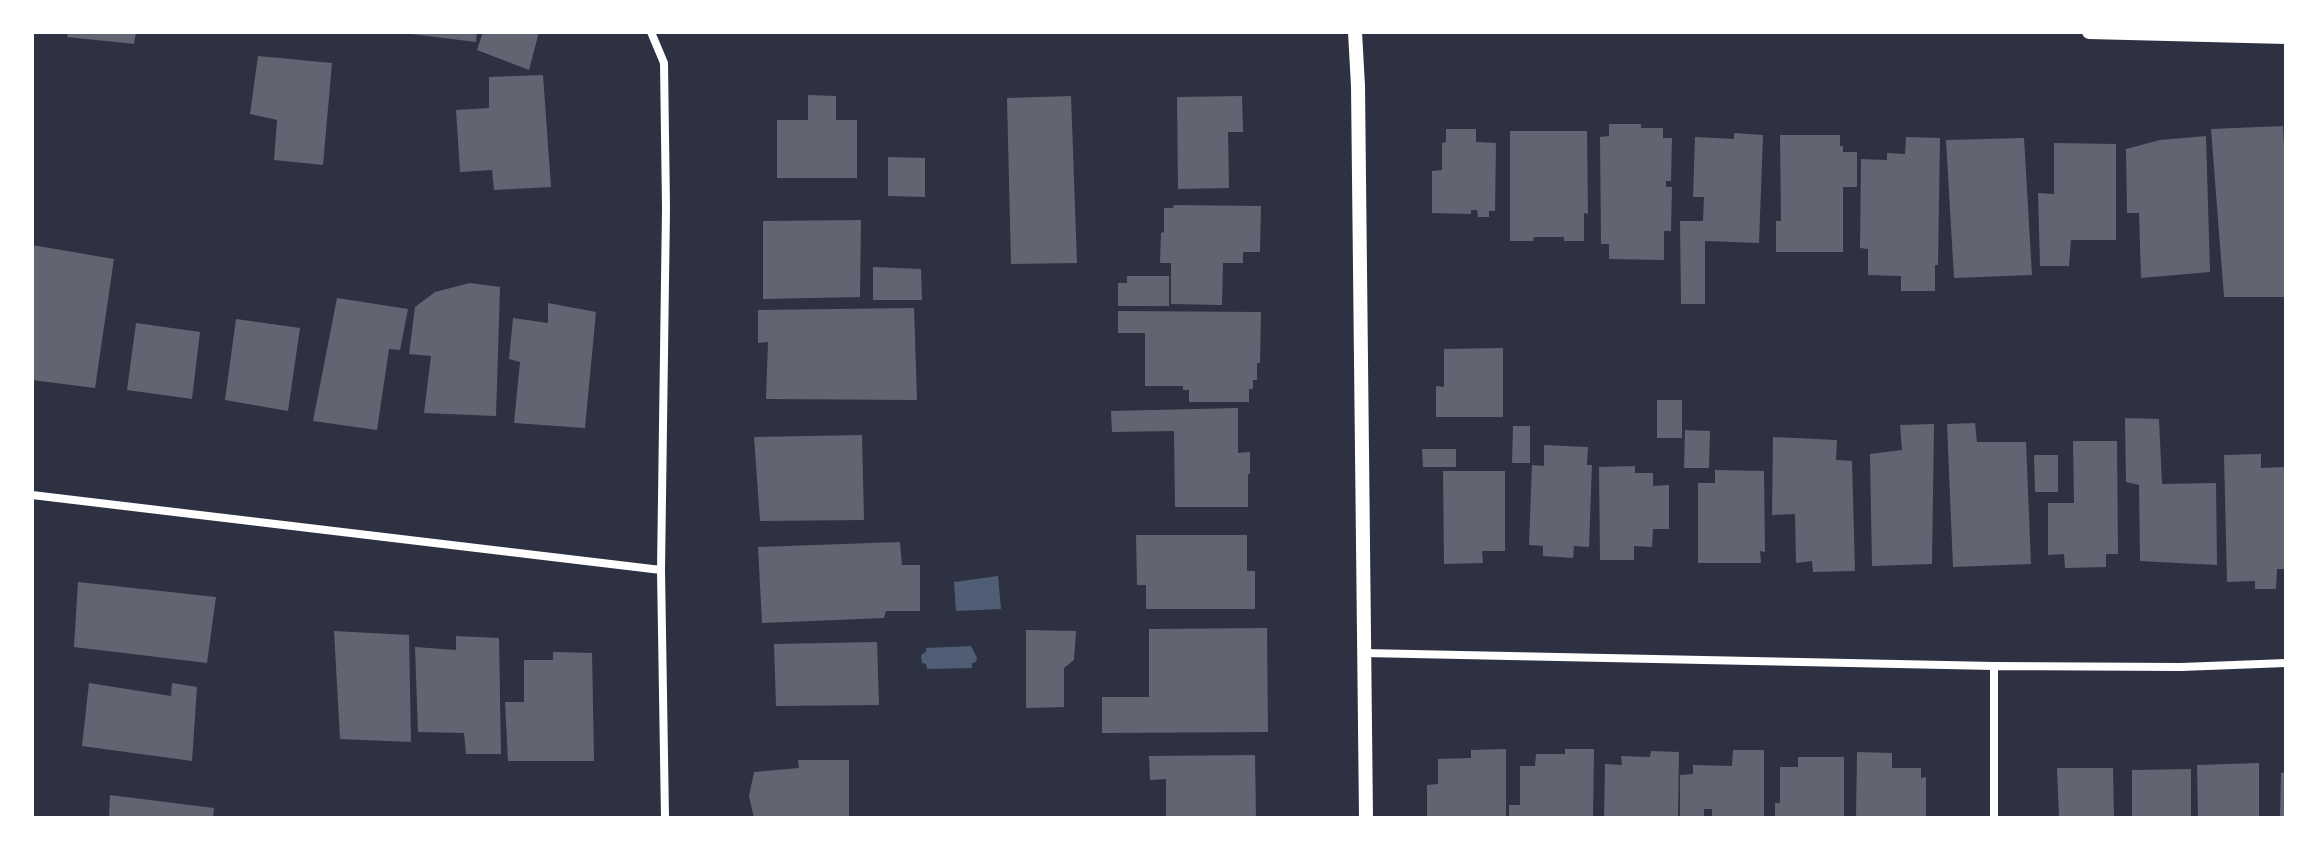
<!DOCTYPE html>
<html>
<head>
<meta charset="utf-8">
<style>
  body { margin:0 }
  #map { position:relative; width:2318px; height:850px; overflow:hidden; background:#2d3142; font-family:Commissioner,sans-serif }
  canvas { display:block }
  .frame { position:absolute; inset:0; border:34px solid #fff; pointer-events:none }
</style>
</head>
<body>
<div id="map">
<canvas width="2318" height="850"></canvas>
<div class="frame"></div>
</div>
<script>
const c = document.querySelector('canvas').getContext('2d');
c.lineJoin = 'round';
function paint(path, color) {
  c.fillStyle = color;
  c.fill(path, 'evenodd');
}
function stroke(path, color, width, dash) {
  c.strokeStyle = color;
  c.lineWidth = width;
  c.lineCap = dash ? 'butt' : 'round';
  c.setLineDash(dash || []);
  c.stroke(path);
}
const water = new Path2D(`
  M998 576 1001 609 956 611 954 582Z
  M971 646 977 658 976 662 972 663V668L927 669 926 664 922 663 921 656 922 654 926 652V648Z`);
const building = new Path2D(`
  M68 32H136L134 44 67 37Z
  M411 32H477L476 42 411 34Z
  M483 32H539L529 70 477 50Z
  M258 56 332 63 323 165 274 160 277 120 250 114Z
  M543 75 551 187 494 190 492 170 460 172 456 110 489 108V77Z
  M808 95 836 96V120H857V178H777V120H808Z
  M1071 96 1077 263 1011 264 1007 98Z
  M1242 96 1243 132H1228L1229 188 1178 189 1177 97Z
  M1609 124H1641V128H1663V138H1672L1671 181H1666V187H1672L1671 231H1664V260L1609 259V244H1601L1600 137 1609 136Z
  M2283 126 2286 180V297H2224L2211 129Z
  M1446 129H1476V142L1496 143 1495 211H1489V217H1478L1477 210H1471V214L1432 213V171L1442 170V143L1446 142Z
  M1510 131H1587L1588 214 1584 213V241H1564V237H1534L1533 241H1510Z
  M1734 133 1763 135 1759 243 1705 241V304H1681L1680 221H1703L1704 197H1693L1695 137 1734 139Z
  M1780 135H1840V146H1843V152H1857V187H1843V252H1776V221H1781Z
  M2206 136 2210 272 2141 278 2139 213H2127L2126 149 2160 140Z
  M1906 137 1940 138 1938 265H1935V291H1901V276L1868 275V249L1860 248 1861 159 1887 160V153L1905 154Z
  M2024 138 2032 275 1954 278 1946 140Z
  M2054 143 2116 144V240H2071L2069 266H2040L2038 193 2054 194Z
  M888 157 925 158V197L888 196Z
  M1174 205 1261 206 1260 252H1243V263H1223L1222 305 1171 304V263H1160L1161 233 1164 232V208H1173Z
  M861 220 860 297 763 299V221Z
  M32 245 114 259 95 388 32 380Z
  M873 267 921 269 922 300H873Z
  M1127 276H1169V306H1118V283H1127Z
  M470 283 500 287 496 416 424 413 431 356 409 354 415 307 435 292Z
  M337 298 408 309 400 350 389 349 377 430 313 421Z
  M548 303 596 312 585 428 514 423 520 362 509 359 513 318 548 323Z
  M914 308 917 400 766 399 768 342 758 343V310Z
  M1118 311 1261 312 1260 363H1257V380H1253V389H1249V402H1189V390H1183V386H1145V333H1118Z
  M236 319 300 328 288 411 225 400Z
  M136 323 200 332 192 399 127 390Z
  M1503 348V417H1436V386L1444 387V349Z
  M1657 400H1682V438H1657Z
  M1238 408V453L1250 452V474H1248V507H1175L1174 431 1112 432 1111 411Z
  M2125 418 2159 419 2162 484 2216 483 2217 565 2140 561 2139 485 2126 482Z
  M1975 423 1977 442H2026L2031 564 1953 567 1947 424Z
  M1934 424 1932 564 1872 566 1870 454 1902 450 1900 425Z
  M1513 426H1530V463H1512Z
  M1685 430 1710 431 1709 468H1684Z
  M862 435 864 520 760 521 754 437Z
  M1773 437 1837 440 1836 460 1852 461 1855 571 1813 572 1812 561 1796 563 1795 514 1772 515Z
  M2073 441H2117L2118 554H2106V567L2065 568 2064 554 2048 555V503H2074Z
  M1544 445 1588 447 1587 465H1592L1589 547 1574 546 1573 558 1543 556V546L1529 545 1532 465 1544 466Z
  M1422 449H1456V467H1423Z
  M2261 454V468L2286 467V569H2277L2276 589H2255V581L2227 582 2224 455Z
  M2034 455H2058V492H2035Z
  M1635 466V473H1653V486L1669 485V529H1653L1652 547 1634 546V560H1600L1599 467Z
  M1715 470 1764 471 1765 552 1760 551 1761 563H1698V483H1715Z
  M1443 471H1505V551H1482L1483 563 1444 564Z
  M1136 535H1247V571H1255V609H1146V585H1137Z
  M900 542 902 565H920V611H886L884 618 762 623 758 547Z
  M78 582 216 597 207 663 74 647Z
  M1267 628 1268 732 1102 733V697H1149V629Z
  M1026 630 1076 631 1074 660 1064 668V707L1026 708Z
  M334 631 409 635 411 742 340 739Z
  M456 636 499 638 501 754H466L464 733 418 732 415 647 456 650Z
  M877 642 879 705 776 706 774 644Z
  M553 652 592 653 594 761H508L505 702H524V660H553Z
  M89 683 171 696 172 683 197 687 192 761 82 746Z
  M1506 749V818H1427V785L1438 784V759L1471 758V750Z
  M1565 749H1594L1593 818H1509V805H1520V766H1535L1536 754H1565Z
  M1733 750H1764V818H1712V809H1704V818H1680V775L1693 774V765L1732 766Z
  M1651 751 1679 752 1678 818H1604L1605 764 1622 765 1621 756 1650 757Z
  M1857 752 1892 753V768H1921V778L1926 777V818H1856Z
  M1255 755 1256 818H1166V779L1150 780 1149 756Z
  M1798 757H1844V818H1775V803H1780V767H1798Z
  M798 760H849V818H754L749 796 754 772 799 768Z
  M2259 763V818H2198L2197 765Z
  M2057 768H2113L2114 818H2059Z
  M2191 769V818H2132V770Z
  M2286 772V818H2280L2281 773Z
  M110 795 214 808 213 818H109Z`);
const minor = new Path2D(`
  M651 32 664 63 666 208 661 570 665 818
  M32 495 661 570
  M1364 653 1994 666 2181 667 2286 663
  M1994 818V666`);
const tertiary = new Path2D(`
  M1355 32 1358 86 1366 818
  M2089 32 2286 37`);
paint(water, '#4f5d75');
paint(building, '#626471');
stroke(minor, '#fff', 8);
stroke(tertiary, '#fff', 14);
</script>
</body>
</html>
